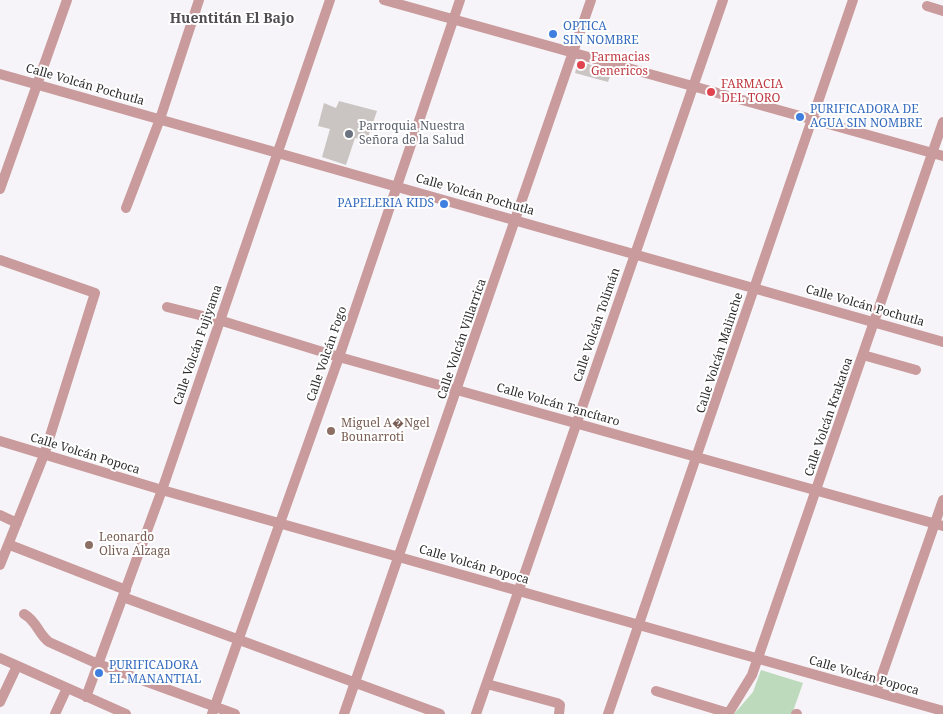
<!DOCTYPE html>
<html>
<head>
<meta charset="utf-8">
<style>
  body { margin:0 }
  canvas { display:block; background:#f6f4f8 }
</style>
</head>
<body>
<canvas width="943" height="714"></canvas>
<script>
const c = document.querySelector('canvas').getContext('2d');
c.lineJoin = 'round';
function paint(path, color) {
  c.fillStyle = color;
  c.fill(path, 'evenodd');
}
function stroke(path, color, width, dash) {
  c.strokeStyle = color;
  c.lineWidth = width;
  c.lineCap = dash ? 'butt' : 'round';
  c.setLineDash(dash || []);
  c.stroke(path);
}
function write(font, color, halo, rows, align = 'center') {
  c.font = font + ' "Noto Serif",serif';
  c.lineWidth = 4;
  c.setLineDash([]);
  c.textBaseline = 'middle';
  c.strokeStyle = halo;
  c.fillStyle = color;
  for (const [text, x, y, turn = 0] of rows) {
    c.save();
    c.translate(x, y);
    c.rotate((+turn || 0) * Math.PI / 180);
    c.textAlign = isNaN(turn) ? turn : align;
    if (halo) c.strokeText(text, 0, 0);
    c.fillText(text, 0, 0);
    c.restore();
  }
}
const green = new Path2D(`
  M761 670 803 683 792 714H734L753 692Z`);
const building = new Path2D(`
  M578 61 612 71 608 82 575 73Z
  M339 101 377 111 367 140 355 138 346 165 322 157 330 129 318 126 324 103 336 108Z`);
const minor = new Path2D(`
  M384 0 943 156
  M927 6 943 11
  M0 74 943 342
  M0 189 67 0
  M126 208 160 119 199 0
  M0 260 95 293 44 455 0 565
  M167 307 219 320 339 357 943 526
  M863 355 916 370
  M0 441 162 490 943 711
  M0 515 17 523
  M10 545 126 590
  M123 597 440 714
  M24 614C37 621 38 634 49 642L98 664 235 714
  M0 658 126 714
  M487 684 557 703 560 705 559 714
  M656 691 728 713
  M876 692 943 500
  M86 697 162 490 330 0
  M0 702 17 666
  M55 714 67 688
  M212 714 339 357 460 0
  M344 714 591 0
  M476 714 723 0
  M608 714 853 0
  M728 714 752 675 943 122
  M796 714H797`);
const markers = [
  [553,34,5,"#3f7fe0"],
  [581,65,5,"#e0444e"],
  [711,92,5,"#e0444e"],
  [800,117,5,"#3f7fe0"],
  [349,134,5,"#6b7280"],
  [444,204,5,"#3f7fe0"],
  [331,431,5,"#8d6e63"],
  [89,545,5,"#8d6e63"],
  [99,673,5,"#3f7fe0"]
];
const shopNames = [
  ["OPTICA",563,27],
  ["SIN NOMBRE",563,41],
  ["PURIFICADORA DE",810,110],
  ["AGUA SIN NOMBRE",810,124],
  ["PAPELERIA KIDS",434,204,"right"],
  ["PURIFICADORA",109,666],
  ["EL MANANTIAL",109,680]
];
const healthNames = [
  ["Farmacias",591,58],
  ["Genericos",591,72],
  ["FARMACIA",721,85],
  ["DEL TORO",721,99]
];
const streetNames = [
  ["Calle Volcán Pochutla",85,85,16],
  ["Calle Volcán Pochutla",475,195,16],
  ["Calle Volcán Pochutla",865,306,16],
  ["Calle Volcán Tolimán",597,325,-71],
  ["Calle Volcán Villarrica",462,339,-71],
  ["Calle Volcán Fujiyama",198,345,-71],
  ["Calle Volcán Malinche",720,353,-72],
  ["Calle Volcán Fogo",327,354,-71],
  ["Calle Volcán Tancítaro",558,405,16],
  ["Calle Volcán Krakatoa",829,417,-71],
  ["Calle Volcán Popoca",85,454,17],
  ["Calle Volcán Popoca",474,565,16],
  ["Calle Volcán Popoca",864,676,16]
];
const worshipNames = [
  ["Parroquia Nuestra",359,127],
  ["Señora de la Salud",359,141]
];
const educationNames = [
  ["Miguel A�Ngel",341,424],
  ["Bounarroti",341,438],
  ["Leonardo",99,538],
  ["Oliva Alzaga",99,552]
];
const neighbourhoodNames = [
  ["Huentitán El Bajo",232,19]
];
paint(green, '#bddabc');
paint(building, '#cac5c3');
stroke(minor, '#ca9b9d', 10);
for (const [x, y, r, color] of markers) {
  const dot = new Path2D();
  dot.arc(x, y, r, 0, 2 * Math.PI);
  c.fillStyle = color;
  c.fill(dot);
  stroke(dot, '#fff', 2);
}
write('12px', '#366cbe', '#fff', shopNames, 'left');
write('12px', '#be3a42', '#fff', healthNames, 'left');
write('12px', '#2e2d2e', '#fff', streetNames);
write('12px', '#5b616d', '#fff', worshipNames, 'left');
write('12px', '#785e54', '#fff', educationNames, 'left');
write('bold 14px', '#504e51', '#fff', neighbourhoodNames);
</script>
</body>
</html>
